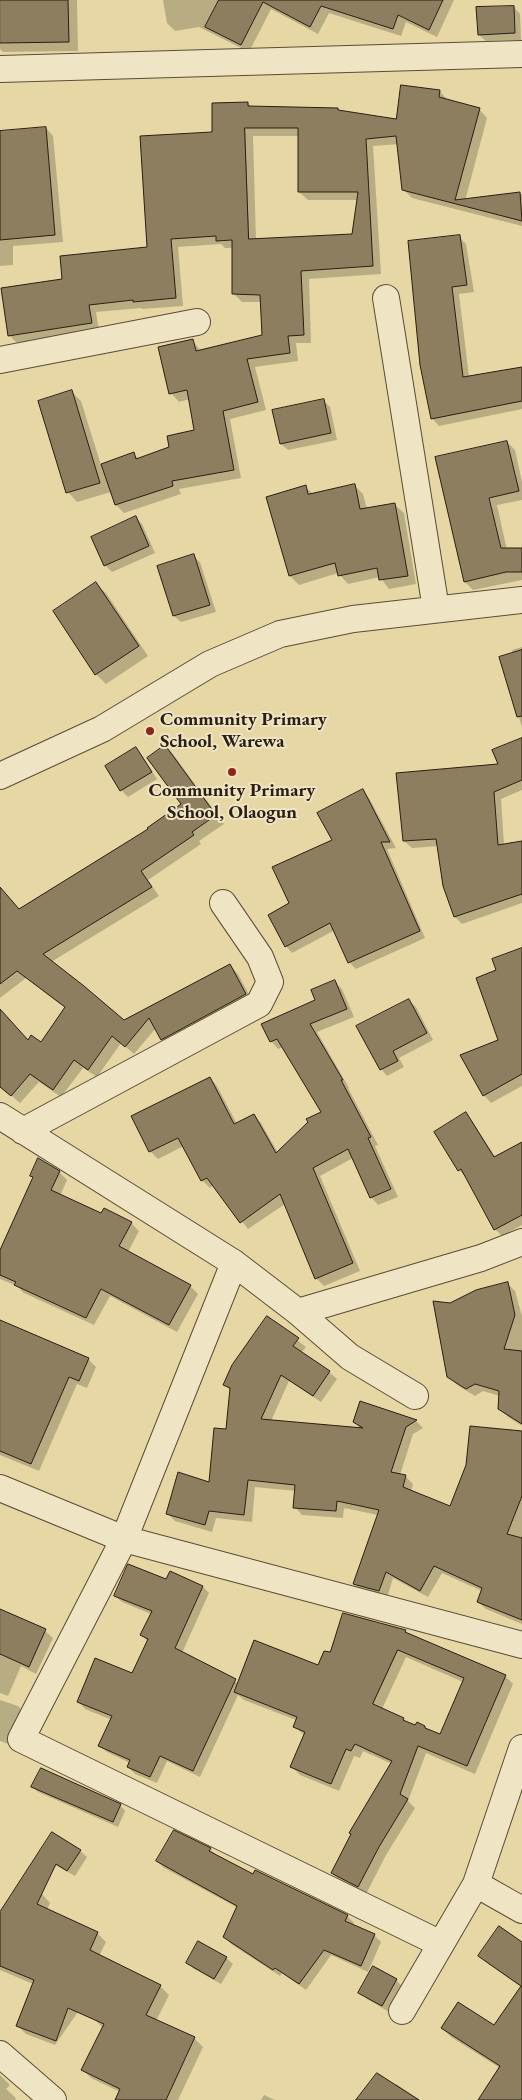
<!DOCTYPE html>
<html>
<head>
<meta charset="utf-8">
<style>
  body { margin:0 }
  canvas { display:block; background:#e6d7a4 }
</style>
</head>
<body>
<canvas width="522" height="2100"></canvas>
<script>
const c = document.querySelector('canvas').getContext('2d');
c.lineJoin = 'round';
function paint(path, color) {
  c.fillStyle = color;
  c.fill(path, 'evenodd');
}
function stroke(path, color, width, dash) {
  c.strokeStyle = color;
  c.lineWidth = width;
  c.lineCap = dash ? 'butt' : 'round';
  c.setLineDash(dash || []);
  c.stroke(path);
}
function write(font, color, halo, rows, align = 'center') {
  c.font = font + ' "EB Garamond",serif';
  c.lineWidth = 4;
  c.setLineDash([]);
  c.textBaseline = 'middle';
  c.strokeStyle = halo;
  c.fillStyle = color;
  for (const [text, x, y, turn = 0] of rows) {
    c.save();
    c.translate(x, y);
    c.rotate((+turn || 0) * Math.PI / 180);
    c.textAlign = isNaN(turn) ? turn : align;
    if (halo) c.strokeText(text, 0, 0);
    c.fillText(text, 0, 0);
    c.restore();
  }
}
const shadow = new Path2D(`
  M0 0H77L78 51 3 52 0 49Z
  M163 0H454L437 37 406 22 401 36 329 13 318 34 271 9 249 52 199 27 175 31 167 23Z
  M514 7 520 14 521 40 486 41 479 35Z
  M402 86 440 91 448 101 479 109 487 118 465 201 522 194V226L412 198 404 190 399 144 373 146 381 274 309 279 311 343H296L298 361 255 367 266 410 230 419 241 478 179 489 181 494 124 513 116 505 111 492 77 502 68 492 71 391 81 401 101 465 133 454 139 459 171 448 196 431 190 399 179 402 171 393 192 340 201 351 263 336 262 302H242L234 294V248H225L221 244 178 247 183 306 142 309 141 308 96 312 99 331 18 344 10 336 2 289 63 280 149 248 214 133 248 103 252 108 337 109 340 112 397 121ZM253 136H299V192L308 200H358L353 235 256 240Z
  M46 128 53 136 63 242 13 246V265L0 266V133Z
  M459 237 466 244 474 292 459 294 469 377 522 368V409L439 426 432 418Z
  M323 400 330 407 337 440 288 450 281 444Z
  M507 442 515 450 522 482V500L497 505 507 550 522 549V580L473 590 465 582 437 458Z
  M354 485 363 494 367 509 395 505 404 513 416 584 389 589 380 577 348 584 338 573 299 585 290 576 305 487 313 494Z
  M135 517 142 524 155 553 112 572 105 565Z
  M193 556 200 562 216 612 181 622 174 616 158 567Z
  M96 584 106 593 148 656 106 684 96 674 54 611Z
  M522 647V727L500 658 513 654 512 650Z
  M522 740V790L501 799 504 845 522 842V903L462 924 455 917 439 846 412 848 404 841 500 765Z
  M165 746 173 754 224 824 199 841 201 844 148 880 159 896 51 962 124 1021 230 965 238 974 253 1002 170 1047 162 1039 156 1028 134 1054 121 1043 97 1077 83 1068 61 1097 39 1082 20 1103 0 1086V1010L28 1041 41 1044 65 1008 26 978 0 998V887L19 910 149 830 183 805Z
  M136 749 142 756 157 779 128 797 121 790 107 766Z
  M363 791 369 798 396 848 387 849 425 938 356 969 349 962 335 930 292 953 286 946 290 904 333 841Z
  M522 949V1086L491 1103 484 1095 499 1040 498 971Z
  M335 982 342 989 354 1017 317 1032 349 1088H348L378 1145 375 1146 398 1197 378 1205 371 1197 353 1158 320 1176 360 1271 324 1286 316 1278 285 1204 248 1229 214 1185 210 1188 202 1180 184 1146 158 1159 150 1151 210 1078 217 1086 237 1124 254 1115 261 1123 278 1153 322 1112 283 1047 278 1049 271 1041Z
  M409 1001 416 1007 433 1040 399 1058 404 1067 387 1076 381 1069Z
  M466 1114 472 1121 496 1158 522 1144V1225L502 1236 495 1229 466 1177 459 1170 436 1133Z
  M59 1172 67 1180 60 1196 102 1214 131 1223 139 1231 128 1252 190 1286 198 1294 177 1332 110 1296 94 1325 24 1293 17 1286 0 1279V1253L34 1178 31 1175Z
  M508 1284 515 1291 522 1316V1426L508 1417 500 1409V1396L483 1391 475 1396 457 1385 449 1377 450 1304Z
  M267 1317 306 1347 301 1353 329 1372 337 1379 321 1402 289 1381 271 1421 362 1430 354 1422 361 1403 416 1421 423 1428 413 1434 400 1475 405 1476 413 1484 411 1492 451 1508 522 1432V1624L486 1609 478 1602 482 1591 442 1573 428 1597 393 1578 387 1598 362 1592 354 1584 378 1515 344 1508 343 1518 302 1515 295 1507 296 1491 255 1487 252 1522 216 1518 212 1532 175 1521 167 1513 210 1483 227 1431 231 1391 224 1384Z
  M0 1321 88 1359 96 1367 87 1388 77 1384 39 1471 0 1455Z
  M171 1572 203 1587 209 1593 182 1653 239 1684 319 1667 331 1653 405 1631 409 1635 505 1676 513 1684 475 1774 426 1753 408 1801 415 1808 386 1855 366 1894 340 1881 332 1873 392 1764 363 1751 360 1758 354 1756 339 1791 300 1775 292 1767 305 1736 294 1726 296 1720 244 1700 238 1695 200 1777 167 1761 157 1783 135 1774 128 1767 130 1763 107 1752 100 1746 112 1720 85 1709 79 1702 133 1675 148 1642 142 1635 151 1614 122 1602 115 1596 167 1580ZM406 1657 463 1682 440 1736 429 1732 425 1727 407 1723 403 1719 382 1709Z
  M0 1610 45 1631 53 1638 36 1674 21 1666 8 1696 0 1693Z
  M0 1700 18 1706 25 1713 13 1746 0 1741Z
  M33 1787 120 1805 125 1811 118 1827 38 1792Z
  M175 1832 210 1849 217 1856 254 1876 347 1916 354 1923 353 1925 375 1936 381 1942 368 1972 331 1955 306 1990 282 1973 280 1976 231 1944 225 1937 238 1908 164 1868 157 1861Z
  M80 1851 87 1857 75 1876 46 1860Z
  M42 1894 50 1903 47 1910 97 1933 106 1942 99 1956 160 1986 169 1995 156 2021 195 2039 203 2047 178 2100H116L120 2092 91 2078 83 2070 102 2027 94 2019 89 1996 55 2045 26 2034 17 2025 33 1984 0 1970V1914Z
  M522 1944V2100H485L500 2068 451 2037 442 2028 495 2026 521 1987 488 1964 480 1956Z
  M226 1958 233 1964 221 1984 194 1969 187 1962Z
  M374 1968 396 1980 403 1987 389 2012 367 1999 360 1993Z
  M0 2075 10 2085 6 2089 16 2098 15 2100H0Z
  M396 2084 420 2100H358L395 2086Z
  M264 2095 275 2100H261Z`);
const building = new Path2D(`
  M0 0H68L69 42 0 43Z
  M219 0H443L429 30 398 15 393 29 321 6 310 27 263 2 241 45 205 27Z
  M514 6 515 33 478 35 476 7Z
  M401 85 440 90 439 97 480 108 455 200 520 192 522 221 402 190 396 136 366 139 373 266 301 271 304 335 288 336 290 353 247 359 258 402 223 411 234 470 172 481 173 486 115 505 101 464 134 452 136 459 169 447 167 436 194 430 187 390 169 394 158 347 193 339 196 351 262 335 260 295 232 294V240L216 241V236L171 239 176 298 133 302V300L89 305 92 323 8 336 1 288 62 279 60 256 147 247 140 136 212 132V103L248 102V106L338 108V110L396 119ZM245 128H298V192H358L352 234 249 239Z
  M46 127 55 235 0 240V131Z
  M460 235 467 285 452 287 463 377 522 367V401L431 419 420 365 408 241Z
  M72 390 100 483 66 493 38 401Z
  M324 399 331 433 280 444 272 410Z
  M507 441 519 491 489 498 501 548H522V572H506L464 582 435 457Z
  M355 484 360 509 395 503 408 576 379 580 377 568 338 576 335 563 289 576 266 497 306 485 308 494Z
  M136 516 149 546 104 566 91 537Z
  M194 554 210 605 173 616 157 566Z
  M96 582 139 646 95 675 53 611Z
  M522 650V716L517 717 499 657Z
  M522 738V780L494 792 498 845 522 841V894L454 917 443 886 436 839 403 841 396 773 498 764 492 750Z
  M165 745 216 815 192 832 194 835 141 871 152 887 43 954 84 986 124 1020 230 964 246 994 161 1040 149 1018 125 1047 112 1036 88 1070 74 1060 53 1090 30 1074 11 1096 0 1087V1009L28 1040 31 1035 41 1042 65 1007 17 971 0 984V887L19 909 148 829 147 828 181 804 147 758Z
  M136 747 152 772 120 791 105 766Z
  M363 789 390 842H381L420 931 348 963 330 923 285 947 268 915 289 903 272 867 332 840 317 813Z
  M522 948V1074L483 1096 460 1055 498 1040 476 978 496 970 492 959Z
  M335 980 347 1009 310 1024 343 1080H341L371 1137 368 1138 391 1189 370 1198 348 1149 313 1168 353 1263 315 1279 280 1194 240 1223 207 1178 201 1181 178 1138 149 1152 131 1116 210 1077 234 1124 254 1114 276 1153 308 1122 306 1119 321 1112 277 1039 270 1042 261 1024 315 1000 311 990Z
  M409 999 427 1033 393 1051 398 1061 380 1070 356 1026Z
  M466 1112 494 1157 522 1142V1215L494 1230 461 1169 458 1171 434 1132Z
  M38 1158 60 1171 51 1190 101 1213 104 1208 132 1222 119 1246 191 1285 169 1325 101 1289 86 1318 14 1285 16 1282 0 1275V1250L33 1177 30 1176Z
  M508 1282 515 1315 504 1349 522 1351V1424L498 1409 499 1391 475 1384 466 1389 447 1377 433 1301 450 1303 476 1290Z
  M267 1316 299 1338 293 1346 330 1371 313 1396 281 1375 261 1419 363 1428 353 1422 360 1401 417 1420 406 1427 391 1472 406 1475 403 1487 450 1506 466 1465 470 1426 522 1431V1496L507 1534 522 1538V1620L477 1602 482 1588 434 1566 420 1591 386 1572 379 1591 353 1584 379 1510 337 1501 336 1511 293 1508 295 1485 248 1480 244 1515 209 1511 205 1525 166 1514 178 1472 209 1482 214 1428 226 1429 230 1388 223 1385 232 1365Z
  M0 1320 89 1358 79 1381 69 1377 31 1464 0 1451Z
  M128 1564 166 1579 170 1571 203 1586 175 1648 236 1679 193 1771 160 1756 150 1777 127 1767 130 1760 98 1746 112 1716 77 1702 95 1658 132 1673 148 1639 140 1635 152 1611 114 1596Z
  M0 1609 46 1629 29 1667 0 1654Z
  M343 1613 406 1630 405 1632 506 1675 467 1766 418 1746 400 1794 408 1799 379 1847 358 1887 331 1873 351 1834 349 1833 392 1761 355 1744 351 1751 346 1749 331 1784 290 1767 305 1732 293 1727 297 1717 234 1692 254 1640 318 1665 324 1651 330 1652ZM398 1650 464 1678 440 1734 425 1728V1726L417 1722 415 1725 403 1720 404 1718 373 1704Z
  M41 1768 121 1804 113 1822 31 1787Z
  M174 1830 211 1848 209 1851 253 1874 255 1870 348 1915 345 1921 375 1934 361 1966 324 1950 299 1984 275 1968 273 1970 223 1937 237 1906 156 1861Z
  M52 1832 81 1850 67 1871 56 1864 37 1904 98 1932 90 1950 161 1985 146 2015 195 2037 166 2100H115L120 2089 81 2070 104 2024 68 2008 56 2041 16 2026 34 1980 0 1966V1912Z
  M499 1926 522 1942V2100H478L500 2066 441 2028 458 2002 494 2025 521 1986 478 1956Z
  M198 1941 227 1957 214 1979 186 1963Z
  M373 1966 397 1979 382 2006 358 1993Z
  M377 2073 419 2100H356Z`);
const minor = new Path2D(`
  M0 69 522 54
  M386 298 436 609
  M0 360 197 322
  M0 776 102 729 210 664 280 634 353 619 522 600
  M0 1116 234 1263 298 1312 350 1357 415 1396
  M23 1131 259 1004 270 982 260 957 223 903
  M234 1263 124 1539 21 1739 441 1944
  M298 1312 481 1258 522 1242
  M0 1488 124 1539 522 1645
  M476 1884 522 1910
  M402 2011 476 1884 522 1748
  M0 2054 53 2100`);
const markers = [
  [150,731,5,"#8f2418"],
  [232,772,5,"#8f2418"]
];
const poiNames = [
  ["Community Primary",160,720],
  ["School, Warewa",160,742],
  ["Community Primary",232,791,"center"],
  ["School, Olaogun",232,813,"center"]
];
paint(shadow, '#0003');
paint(building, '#8c7e5e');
stroke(building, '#2b1e13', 1);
stroke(minor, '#5a4c37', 28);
stroke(minor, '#efe5c4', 26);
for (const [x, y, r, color] of markers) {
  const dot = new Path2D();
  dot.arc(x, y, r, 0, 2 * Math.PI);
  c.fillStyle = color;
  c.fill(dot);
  stroke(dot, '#efe5c4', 2);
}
write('bold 19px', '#2b1e13', '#efe5c4', poiNames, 'left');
</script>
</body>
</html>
